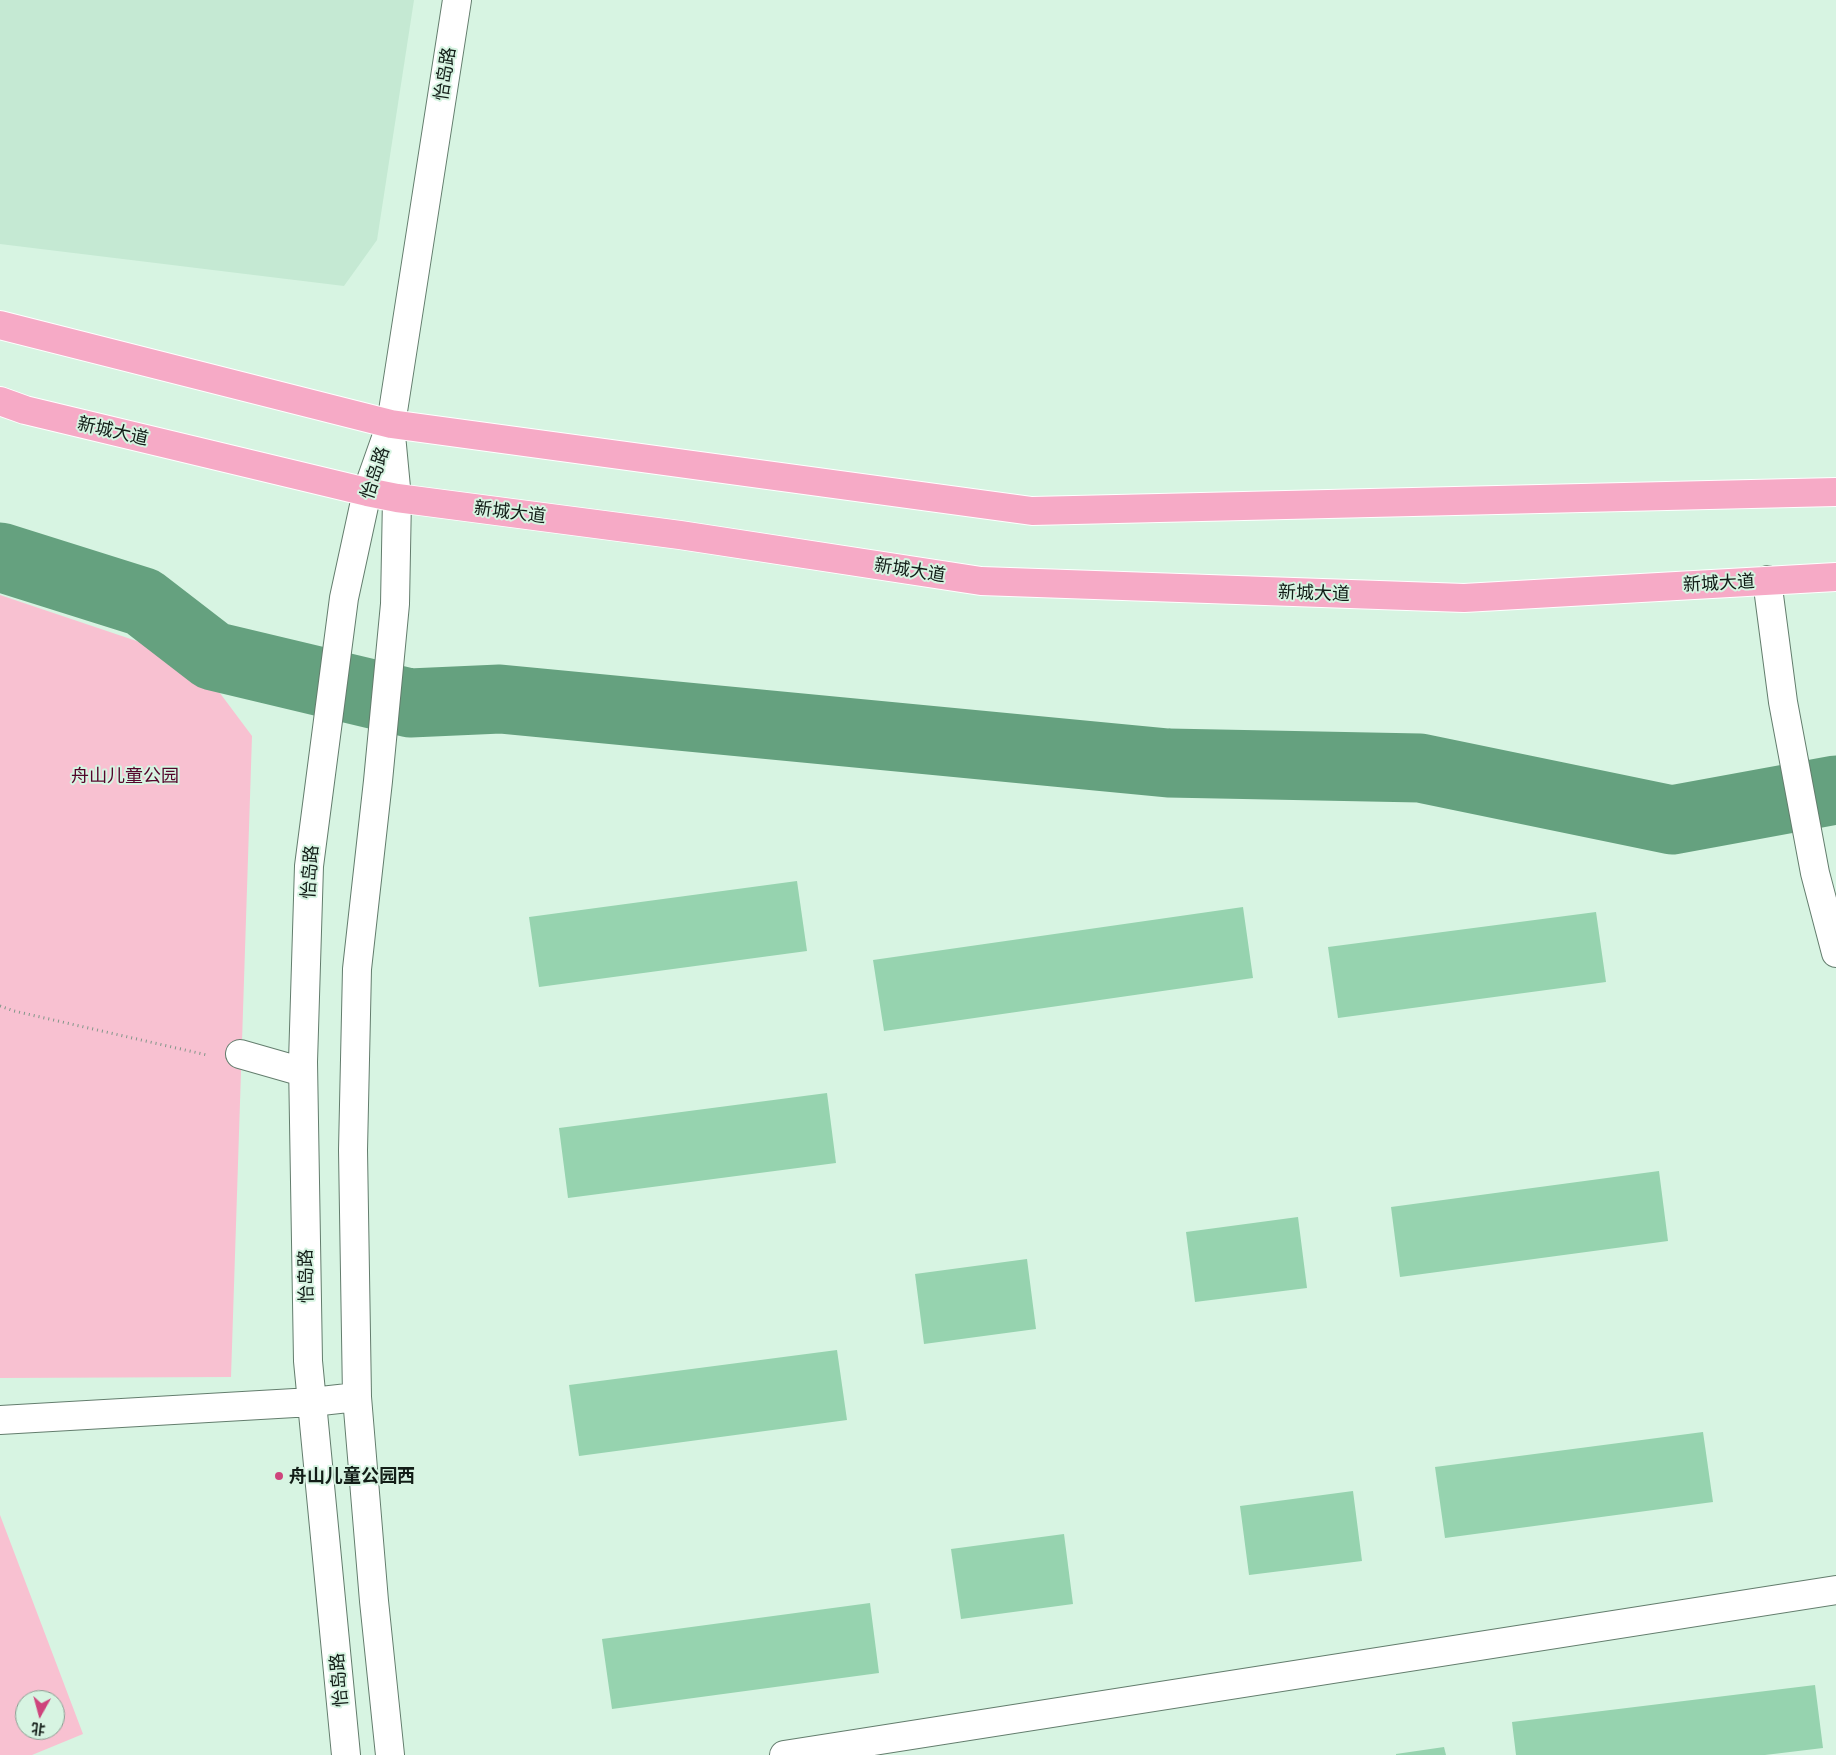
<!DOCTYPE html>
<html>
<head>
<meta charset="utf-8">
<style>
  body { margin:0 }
  #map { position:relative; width:1836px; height:1755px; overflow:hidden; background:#d7f4e2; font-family:"Exo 2","Noto Sans SC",sans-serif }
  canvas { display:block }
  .north { position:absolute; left:15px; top:1690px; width:50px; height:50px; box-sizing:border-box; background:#d7f4e2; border:1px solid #889e91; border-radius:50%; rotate:187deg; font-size:14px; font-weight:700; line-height:20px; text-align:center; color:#121d17 }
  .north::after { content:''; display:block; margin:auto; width:18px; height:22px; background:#ce447c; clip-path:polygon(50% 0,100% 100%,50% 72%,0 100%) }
</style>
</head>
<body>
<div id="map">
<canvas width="1836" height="1755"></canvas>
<div class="north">北</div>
</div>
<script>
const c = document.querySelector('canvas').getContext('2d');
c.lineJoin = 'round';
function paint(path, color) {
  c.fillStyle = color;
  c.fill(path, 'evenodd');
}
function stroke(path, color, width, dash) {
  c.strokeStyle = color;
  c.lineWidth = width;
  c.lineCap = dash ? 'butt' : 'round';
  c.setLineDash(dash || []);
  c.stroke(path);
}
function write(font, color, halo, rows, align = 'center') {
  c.font = font + ' "Exo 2","Noto Sans SC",sans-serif';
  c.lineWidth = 4;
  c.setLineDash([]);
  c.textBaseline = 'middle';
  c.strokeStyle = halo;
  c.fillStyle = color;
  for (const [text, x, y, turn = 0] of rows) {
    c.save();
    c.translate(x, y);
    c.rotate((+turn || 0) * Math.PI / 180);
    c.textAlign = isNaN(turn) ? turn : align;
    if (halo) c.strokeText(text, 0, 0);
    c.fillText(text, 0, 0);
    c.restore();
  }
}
const built = new Path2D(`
  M0 0H414L377 240 344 286 0 244Z`);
const green = new Path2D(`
  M0 595 196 661 252 736 231 1377 0 1378Z
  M0 1515 83 1734 32 1755H0ZM25 1700H55V1730H25Z`);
const river = new Path2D(`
  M0 557 143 602 213 656 410 703 500 699 1168 763 1420 768 1672 820 1836 790`);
const building = new Path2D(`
  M797 881 807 951 539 987 529 917Z
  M1243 907 1253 978 884 1031 873 960Z
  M1596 912 1606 982 1338 1018 1328 947Z
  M827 1093 836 1163 568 1198 559 1128Z
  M1659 1171 1668 1241 1400 1277 1391 1207Z
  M1298 1217 1307 1288 1195 1302 1186 1232Z
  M1027 1259 1036 1329 924 1344 915 1274Z
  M837 1350 847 1420 579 1456 569 1385Z
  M1703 1432 1713 1502 1445 1538 1435 1467Z
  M1353 1491 1362 1561 1249 1575 1240 1506Z
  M1064 1534 1073 1604 961 1619 951 1549Z
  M870 1603 879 1673 612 1709 602 1639Z
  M1815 1685 1823 1748 1765 1755H1516L1512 1722Z
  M1444 1747 1446 1755H1396V1754Z`);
const path = new Path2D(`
  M0 1006 14 1011 207 1055`);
const minor = new Path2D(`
  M1767 580 1783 702 1815 873 1836 953
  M240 1054 303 1072
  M0 1420 312 1402 357 1397
  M346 1755 308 1361 303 1062 309 866 344 598 367 492 391 424 457 0
  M390 1755 374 1601 357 1397 353 1150 357 969 378 781 395 604 397 498 391 435
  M784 1755 1836 1590`);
const major = new Path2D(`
  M0 325 391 424 1032 511 1836 492
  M0 401 25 410 367 492 397 498 680 535 981 581 1464 598 1836 577`);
const markers = [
  [279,1476,5,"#ce447c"]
];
const streetNames = [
  ["怡岛路",445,74,-81],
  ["新城大道",113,431,13],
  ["怡岛路",375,473,-72],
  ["新城大道",510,512,7],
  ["新城大道",910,570,9],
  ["新城大道",1719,583,-3],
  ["新城大道",1314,593,2],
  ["怡岛路",310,872,-86],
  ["怡岛路",306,1276,-91],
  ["怡岛路",339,1680,-95]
];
const parkNames = [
  ["舟山儿童公园",125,776]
];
const poiNames = [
  ["舟山儿童公园西",289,1476]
];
paint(built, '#c5e9d3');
paint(green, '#f8c1d1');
stroke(river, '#65a17f', 69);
paint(building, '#96d3af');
stroke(minor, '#637d6d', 30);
stroke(major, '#fff', 30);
stroke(path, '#819689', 3, [1, 4]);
stroke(minor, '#fff', 28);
stroke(major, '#f6aac6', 28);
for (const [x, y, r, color] of markers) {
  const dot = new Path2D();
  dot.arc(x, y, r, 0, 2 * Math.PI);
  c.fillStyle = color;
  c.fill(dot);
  stroke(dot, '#d7f4e2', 2);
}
write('18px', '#121d17', '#d7f4e2', streetNames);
write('18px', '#54062b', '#d7f4e2', parkNames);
write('bold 18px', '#121d17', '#d7f4e2', poiNames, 'left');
</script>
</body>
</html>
